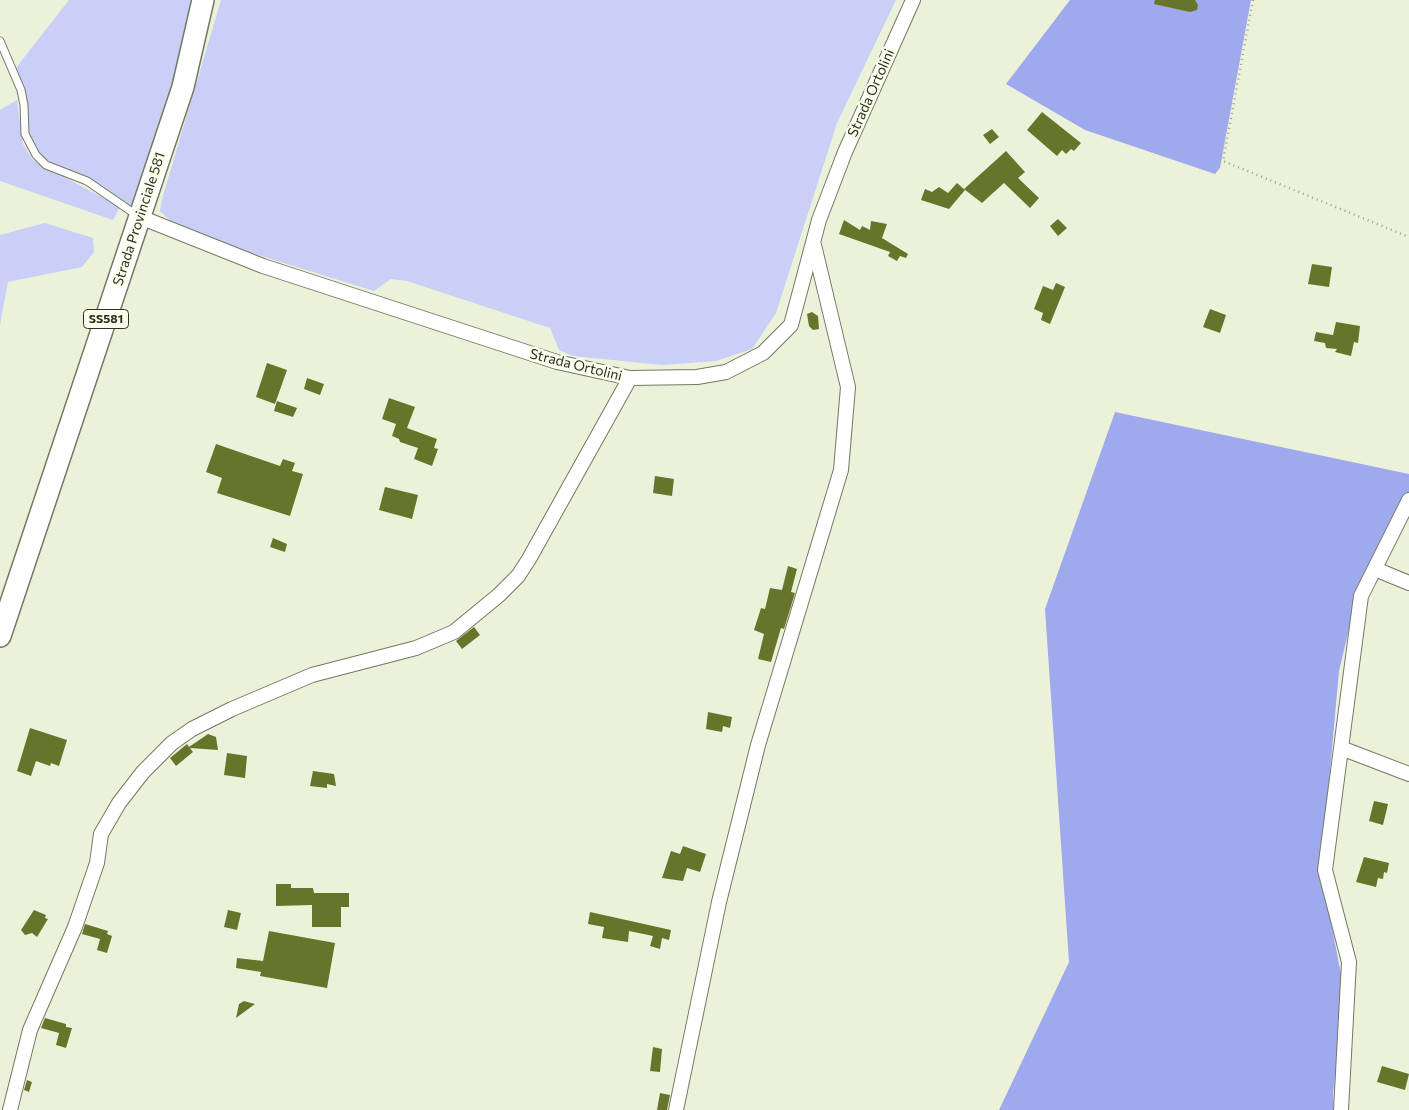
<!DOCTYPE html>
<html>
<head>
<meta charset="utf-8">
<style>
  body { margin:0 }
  canvas { display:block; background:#ecf2da }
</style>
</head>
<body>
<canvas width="1409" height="1110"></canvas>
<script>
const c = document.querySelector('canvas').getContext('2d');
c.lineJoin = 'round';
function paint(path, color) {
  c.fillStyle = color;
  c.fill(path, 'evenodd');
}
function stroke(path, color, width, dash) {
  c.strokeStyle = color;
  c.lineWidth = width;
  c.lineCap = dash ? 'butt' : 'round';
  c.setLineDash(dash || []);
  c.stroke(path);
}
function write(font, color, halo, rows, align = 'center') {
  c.font = font + ' Commissioner,sans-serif';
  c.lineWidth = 5;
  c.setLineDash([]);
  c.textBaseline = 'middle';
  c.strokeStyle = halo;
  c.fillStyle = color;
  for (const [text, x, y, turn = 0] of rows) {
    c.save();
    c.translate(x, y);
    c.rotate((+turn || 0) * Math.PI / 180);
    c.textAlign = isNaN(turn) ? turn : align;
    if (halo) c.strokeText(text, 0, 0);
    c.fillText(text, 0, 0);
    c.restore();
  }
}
const green = new Path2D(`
  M69 0H201L135 211 40 156 28 140 15 69Z
  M221 0H896L837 123 776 313 752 349 716 361 662 365 573 356 559 350 550 328 407 281 391 279 374 291 242 250 173 223 160 211 162 199Z
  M17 100 23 144 33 160 120 207 113 220 0 181V110Z
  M45 223 93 238 94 252 82 267 8 282 0 325V235Z`);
const forest = new Path2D(`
  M1070 0H1251L1220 168 1215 174 1085 130 1006 84Z
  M1115 412 1409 474V495L1358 591 1339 671 1321 871 1345 995 1333 1093 1334 1110H999L1069 962 1045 609Z`);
const building = new Path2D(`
  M1155 0H1195L1198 5 1197 10 1190 12 1154 4Z
  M1042 112 1081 143 1074 151 1071 149 1066 154 1062 150 1057 156 1027 130Z
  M992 129 999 137 990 144 983 135Z
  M1006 151 1025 172 1018 178 1039 198 1030 208 1004 183 982 203 964 189Z
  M957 183 965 190 949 209 921 200 925 189 932 192 939 187 948 193Z
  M1058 219 1067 228 1058 236 1050 226Z
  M844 220 860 230 862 226 870 230 871 221 887 224 882 238 908 254 906 258 900 256 897 261 888 256 890 252 839 234Z
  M1312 264 1332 267 1329 287 1308 284Z
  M1056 283 1065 287 1050 324 1041 320 1043 313 1034 309 1043 286 1053 290Z
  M1210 309 1226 315 1220 333 1203 327Z
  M812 312 818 316 819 329 813 330 809 326 807 314Z
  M1336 322 1360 326 1358 343 1354 342 1351 356 1335 352 1337 349 1326 348 1325 343 1314 341 1316 332 1333 335Z
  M267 363 287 370 275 404 256 397Z
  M307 378 324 384 320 395 304 389Z
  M389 398 415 407 407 428 437 439 434 448 438 449 432 466 414 459 418 448 400 442 399 439 392 436 396 424 382 419Z
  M277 401 297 408 293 417 274 411Z
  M216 444 280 466 283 459 295 463 292 471 303 474 290 516 217 493 222 478 206 472Z
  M655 476 674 479 672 496 653 493Z
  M385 487 418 495 412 519 379 510Z
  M273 538 287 544 285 552 270 547Z
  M788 566 797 569 791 592 795 593 784 629 781 628 771 662 758 659 764 634 754 630 761 608 765 609 770 588 782 590Z
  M474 627 480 635 462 649 456 641Z
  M708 712 732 717 730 728 723 726 722 732 706 729Z
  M30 728 67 740 59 766 51 763 50 766 36 761 31 776 17 771Z
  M208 734 216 737 218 750 190 748 193 752 176 766 170 758 187 744 189 747Z
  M227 753 247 756 245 778 224 775Z
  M313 771 334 774 336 786 327 784V788L310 786Z
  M1374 801 1388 804 1383 825 1369 821Z
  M683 846 706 854 700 872 687 868 683 881 662 878 671 851 680 854Z
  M1364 857 1389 863 1387 873 1384 872 1383 879 1378 878 1376 887 1356 882Z
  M276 884H291V888H313L314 893H349V907H341V927H312V905L276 906Z
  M34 910 46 915 45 918 48 919 37 937 32 933 25 935 21 930Z
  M228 910 241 913 237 930 224 927Z
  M590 912 671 930 669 940 662 938 660 949 650 946 653 936 629 931 628 942 602 938 604 927 588 924Z
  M85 924 108 931 107 934 112 936 107 953 97 950 100 939 82 934Z
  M269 931 335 943 327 988 260 976 261 972 236 968 237 958 263 961Z
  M244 1001 255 1004 236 1018 239 1004Z
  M45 1018 66 1024V1027L72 1028 66 1048 56 1045 59 1033 41 1028Z
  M653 1047 662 1049 660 1072 650 1071Z
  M1382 1066 1409 1074 1405 1090 1377 1082Z
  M27 1080 32 1082 29 1092 24 1090Z
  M660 1093 670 1095 667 1110H657Z`);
const path = new Path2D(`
  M1253 0 1223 161 1409 237`);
const service = new Path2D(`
  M0 41 21 90 24 105 25 134 36 155 46 165 87 181 138 216`);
const minor = new Path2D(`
  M140 217 263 266 557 362 630 378 697 377 726 372 763 353 791 325 819 220 845 152 913 0
  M1375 569 1409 583
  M1341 748 1409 774
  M10 1110 30 1030 75 927 97 863 101 834 119 803 143 772 172 743 192 729 232 709 312 675 416 648 454 632 499 595 518 576 529 559 630 378
  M676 1110 719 902 758 745 841 470 848 387 814 245
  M1341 1110 1349 962 1325 870 1361 596 1409 500`);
const primary = new Path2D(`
  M0 636 183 87 203 0`);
const shields = [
  [106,319,45]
];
const shieldNames = [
  ["SS581",106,319]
];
const streetNames = [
  ["Strada Ortolini",871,93,-66],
  ["Strada Provinciale 581",139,219,-72],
  ["Strada Ortolini",576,365,14]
];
paint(green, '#c9cff6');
paint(forest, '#9fa9ee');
paint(building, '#67752b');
stroke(service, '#737863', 9);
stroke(minor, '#737863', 16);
stroke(primary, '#737863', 24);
stroke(path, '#9da190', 2.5, [1, 4]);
stroke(service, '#fff', 7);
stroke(minor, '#fff', 14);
stroke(primary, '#fff', 21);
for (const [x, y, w] of shields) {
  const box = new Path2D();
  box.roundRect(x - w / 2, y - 9.5, w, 19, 4);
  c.fillStyle = '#faffeb';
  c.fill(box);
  stroke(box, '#2d2f26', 1);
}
write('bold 12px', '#2d2f26', null, shieldNames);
write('14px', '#2d2f26', '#faffeb', streetNames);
</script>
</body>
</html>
